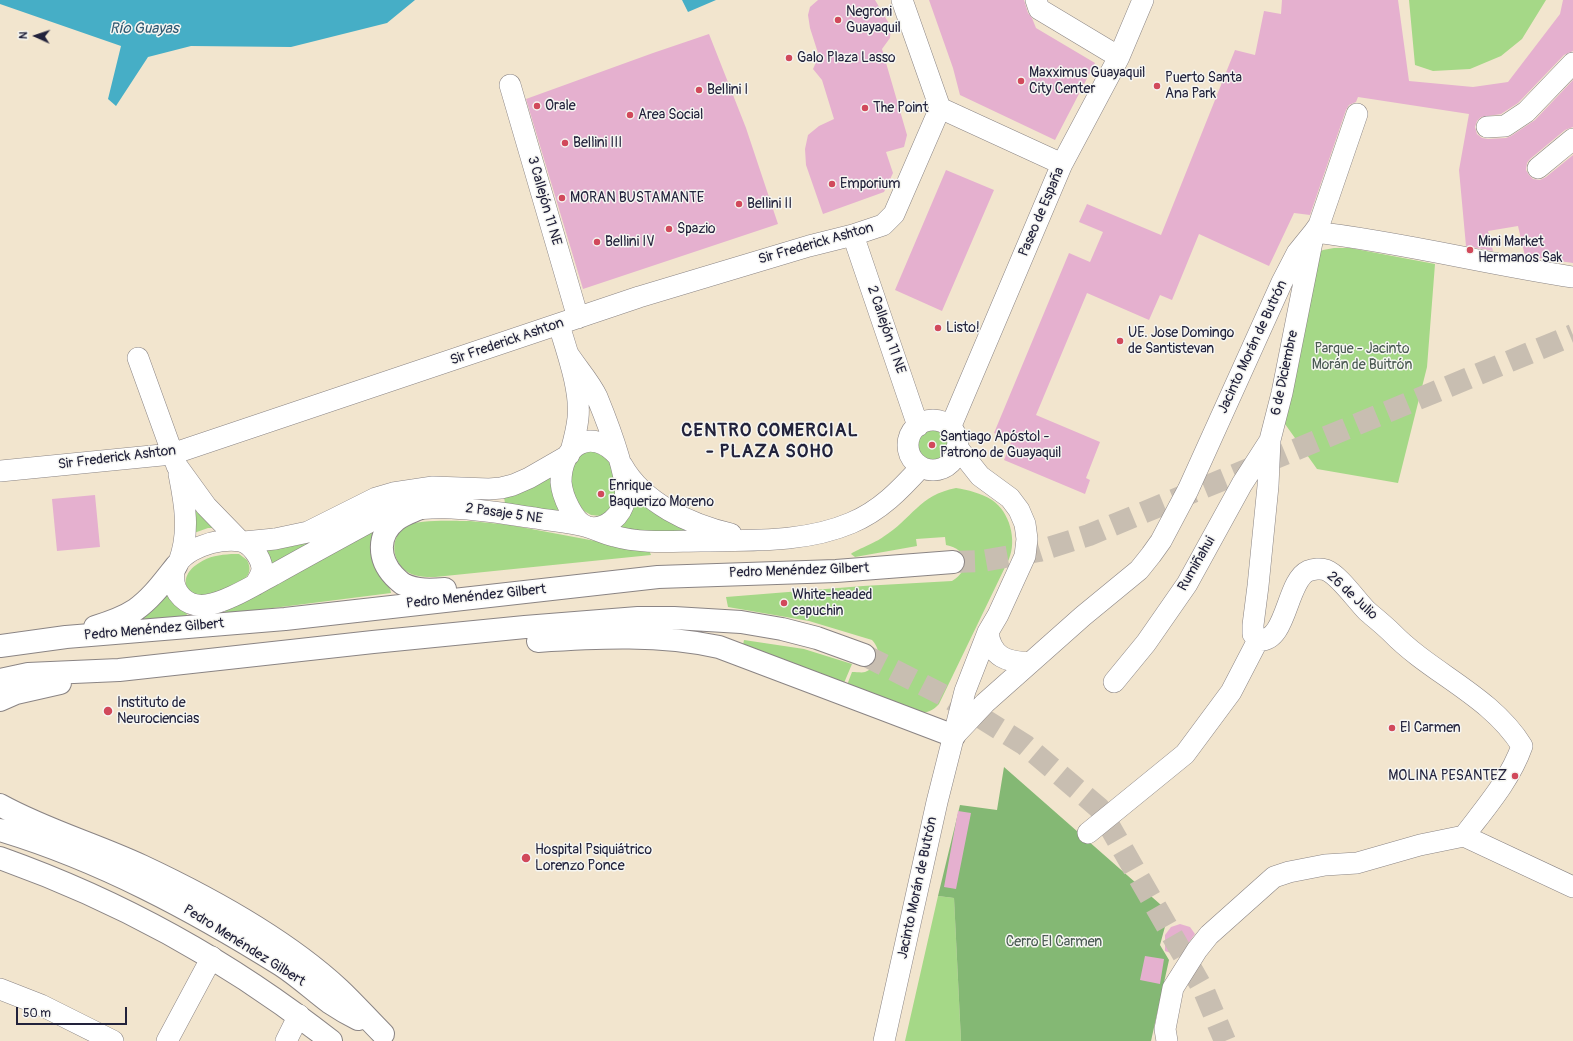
<!DOCTYPE html>
<html>
<head>
<meta charset="utf-8">
<style>
  body { margin:0 }
  #map { position:relative; width:1573px; height:1041px; overflow:hidden; background:#f2e5ce; font-family:Pangolin,sans-serif }
  canvas { display:block }
  .north { position:absolute; left:16px; top:16px; width:40px; height:40px; -webkit-text-stroke:3px #f6f6f2; paint-order:stroke; rotate:273deg; font-size:11px; font-weight:700; line-height:16px; text-align:center; color:#22223b }
  .north::after { content:''; display:block; margin:auto; width:14px; height:18px; background:#22223b; clip-path:polygon(50% 0,100% 100%,50% 72%,0 100%) }
  .scale { position:absolute; left:16px; top:1007px; width:111px; height:18px; box-sizing:border-box; border:2px solid #22223b; border-top:0; padding-left:5px; font-size:12px; line-height:14px; white-space:nowrap; color:#22223b; -webkit-text-stroke:3px #f6f6f2; paint-order:stroke }
</style>
</head>
<body>
<div id="map">
<canvas width="1573" height="1041"></canvas>
<div class="north">N</div>
<div class="scale">50 m</div>
</div>
<script>
const c = document.querySelector('canvas').getContext('2d');
c.lineJoin = 'round';
function paint(path, color) {
  c.fillStyle = color;
  c.fill(path, 'evenodd');
}
function stroke(path, color, width, dash) {
  c.strokeStyle = color;
  c.lineWidth = width;
  c.lineCap = dash ? 'butt' : 'round';
  c.setLineDash(dash || []);
  c.stroke(path);
}
function write(font, color, halo, rows, align = 'center') {
  c.font = font + ' Pangolin,sans-serif';
  c.lineWidth = 3;
  c.setLineDash([]);
  c.textBaseline = 'middle';
  c.strokeStyle = halo;
  c.fillStyle = color;
  for (const [text, x, y, turn = 0] of rows) {
    c.save();
    c.translate(x, y);
    c.rotate((+turn || 0) * Math.PI / 180);
    c.textAlign = isNaN(turn) ? turn : align;
    if (halo) c.strokeText(text, 0, 0);
    c.fillText(text, 0, 0);
    c.restore();
  }
}
const green = new Path2D(`
  M1409 0H1546L1522 39 1501 56 1470 69 1433 71 1415 65Z
  M1334 248H1350L1435 264 1427 367 1398 483 1317 469 1285 424 1314 255 1323 250Z
  M918 445a15 15 0 1 1 30 0a15 15 0 1 1-30 0Z
  M588 451 602 453 612 465 619 491 614 508 601 516 591 515 584 511 571 494 572 469 580 454Z
  M553 474 560 513 505 503 504 497Z
  M956 488C968 490 981 493 992 500 1010 512 1017 540 1009 559L939 704C934 710 927 713 920 713L847 685 852 672C857 672 862 673 865 672 881 666 882 651 872 640L809 621 728 607 726 597 863 586 952 581C972 569 968 549 946 545L945 537 916 539 917 546 855 557 851 554C854 551 877 542 883 537 912 519 919 495 956 488Z
  M633 491 699 535 614 529Z
  M194 501 214 528H208L194 533Z
  M470 521 510 525 638 549 649 550 651 555 435 577C425 577 414 577 406 571 391 560 390 536 406 526 417 519 455 521 470 521Z
  M376 528 378 530C368 549 368 559 382 576 386 582 390 586 391 593L226 614 224 609Z
  M333 531 269 568 260 547Z
  M231 554H239L247 560C251 568 250 573 245 579 236 585 210 596 199 596 195 596 190 593 189 591 181 580 189 569 199 563 209 556 220 555 231 554Z
  M168 583 186 608 187 617 141 621 139 618Z
  M744 640 804 649 852 664 844 683 743 645Z
  M938 896 954 898 961 1041H905Z`);
const forest = new Path2D(`
  M1004 767 1169 912 1160 945 1169 960 1151 1041H961L954 898 938 896 960 805 997 810Z`);
const water = new Path2D(`
  M0 0H415L387 23 291 47 191 46 148 57 116 106 108 99 121 46 0 4Z
  M682 0H716L688 12Z`);
const building = new Path2D(`
  M818 0H875L891 27 890 38 882 49 907 135 904 147 886 152 893 173 884 192 823 214 806 165 805 149 808 135 819 126 834 119 822 80 813 69 818 58V53L810 28 808 15 810 7Z
  M929 0H1024L1028 13 1032 18 1036 28 1095 63 1055 140 960 95 953 68Z
  M1282 0H1398L1409 81 1473 87 1508 82 1560 14 1563 0H1573V51L1564 55 1518 103 1501 114 1481 117 1477 121 1475 127 1477 134 1482 138 1488 139 1506 138 1511 136 1535 120 1573 80V127L1565 130 1530 159 1527 163 1526 170 1529 175 1533 179 1540 180 1546 177 1573 155V263L1525 256 1518 226 1488 231 1493 251 1466 246 1459 170 1469 114 1358 97 1356 102 1349 105 1346 110 1310 215 1294 213 1269 266 1199 234 1172 300 1160 295 1149 320 1087 293 1036 415 1100 442 1086 478 1090 480 1085 494 1004 460 1012 440 994 433 1069 253 1090 262 1103 232 1079 222 1087 204 1161 235 1235 50 1255 55 1264 11 1281 14Z
  M709 34 746 128 778 224 583 289 526 99 653 53Z
  M946 170 994 190 942 311 895 290Z
  M95 495 100 547 57 551 52 499Z
  M958 811 971 813 956 889 944 887Z
  M1180 924 1190 927 1195 934 1179 956 1165 951V935L1171 927Z
  M1145 956 1164 959 1160 984 1140 980Z`);
const majorTunnel = new Path2D(`
  M953 562 982 561 1039 551 1089 535 1573 335
  M864 655 951 699 1025 745 1099 808 1204 991 1225 1041`);
const minor = new Path2D(`
  M902 0 940 108 1062 164
  M1036 0 1039 9 1119 57
  M510 85 578 318
  M1487 127 1505 126 1526 112 1573 63
  M1538 168 1573 139
  M1314 232C1401 242 1486 264 1573 277
  M853 235 918 426
  M559 325C567 352 581 390 578 418 577 429 574 440 571 451
  M568 354C577 368 590 382 597 397 606 419 629 477 625 499 622 515 606 531 588 527 573 523 562 495 561 482 561 445 591 426 618 456
  M138 358 177 466 206 506 240 541
  M908 445a25 25 0 1 1 50 0a25 25 0 1 1-50 0Z
  M950 428 1062 164 1119 57 1143 0
  M622 465C643 503 691 525 731 534
  M0 471 172 454 639 297 809 246 853 235 883 225 894 214 940 108
  M244 542 275 539 308 532 376 498 393 493 433 487 489 489 501 488 513 485 529 478 569 455
  M179 562C190 532 185 504 179 474
  M255 585C258 579 262 575 262 568 261 558 251 543 240 541 219 537 179 549 174 572 171 593 187 608 207 605 227 602 254 585 273 575 305 557 338 539 371 521 423 498 481 510 535 518 552 521 571 522 588 527 597 530 605 534 614 536 642 544 673 541 701 541 751 540 804 543 851 523 880 511 900 490 921 467
  M988 632C991 658 1008 662 1030 663
  M1258 640 1253 634V625L1258 586 1268 486 1270 440 1282 393 1314 232 1319 225 1357 114
  M1114 682 1146 643 1187 584 1242 484 1269 442
  M954 736 985 703 1083 616 1139 570 1151 555 1161 541 1188 490 1282 282 1297 253 1314 232
  M1088 833 1185 754 1231 692 1258 640C1287 644 1286 581 1308 571 1313 569 1321 568 1326 570 1339 575 1356 600 1367 611 1375 618 1384 625 1392 633 1432 674 1491 696 1522 746 1510 780 1486 807 1464 836
  M0 989 41 1005 113 1041
  M167 1041 212 957
  M286 1041 299 1015
  M884 1041 937 802 965 691 988 632 998 615 1025 556 1027 539 1025 524 1019 510 1010 498 980 476 957 447
  M1167 1041 1165 1029 1173 988 1197 950 1209 935 1274 877 1289 872 1325 865 1357 863 1420 845 1464 836 1573 887`);
const major = new Path2D(`
  M418 509C411 512 402 515 396 520 377 535 378 559 394 576 397 579 400 582 403 584 417 591 431 590 445 589
  M95 627C108 623 123 618 135 610 152 598 164 581 176 566
  M538 641C599 637 660 634 719 647L883 709 954 736
  M0 646 66 637 285 619 658 577 836 571 953 562
  M0 680 28 674 119 670 373 642 525 627 638 618H674L741 622 782 629 817 638 864 655
  M0 700 16 693 60 683
  M0 805C45 830 95 844 142 866 208 897 285 939 339 989 354 1003 368 1019 383 1034
  M0 830C100 860 193 910 281 965 298 976 313 990 329 1002 338 1008 348 1014 358 1019
  M0 858C121 901 231 962 331 1041`);
const markers = [
  [838,20,4,"#d1495b"],
  [789,58,4,"#d1495b"],
  [1021,81,4,"#d1495b"],
  [1157,86,4,"#d1495b"],
  [699,90,4,"#d1495b"],
  [537,106,4,"#d1495b"],
  [865,108,4,"#d1495b"],
  [630,115,4,"#d1495b"],
  [565,143,4,"#d1495b"],
  [832,184,4,"#d1495b"],
  [562,198,4,"#d1495b"],
  [739,204,4,"#d1495b"],
  [669,229,4,"#d1495b"],
  [597,242,4,"#d1495b"],
  [1470,250,4,"#d1495b"],
  [938,328,4,"#d1495b"],
  [1120,341,4,"#d1495b"],
  [932,445,4,"#d1495b"],
  [601,494,4,"#d1495b"],
  [784,603,4,"#d1495b"],
  [108,711,5,"#d1495b"],
  [1392,728,4,"#d1495b"],
  [1515,776,4,"#d1495b"],
  [526,858,5,"#d1495b"]
];
const poiNames = [
  ["Negroni",846,12],
  ["Guayaquil",846,28],
  ["Galo Plaza Lasso",797,58],
  ["Maxximus Guayaquil",1029,73],
  ["City Center",1029,89],
  ["Puerto Santa",1165,78],
  ["Ana Park",1165,94],
  ["Bellini I",707,90],
  ["Orale",545,106],
  ["The Point",873,108],
  ["Area Social",638,115],
  ["Bellini III",573,143],
  ["Emporium",840,184],
  ["MORAN BUSTAMANTE",570,198],
  ["Bellini II",747,204],
  ["Spazio",677,229],
  ["Bellini IV",605,242],
  ["Mini Market",1478,242],
  ["Hermanos Sak",1478,258],
  ["Listo!",946,328],
  ["UE. Jose Domingo",1128,333],
  ["de Santistevan",1128,349],
  ["Santiago Apóstol -",940,437],
  ["Patrono de Guayaquil",940,453],
  ["Enrique",609,486],
  ["Baquerizo Moreno",609,502],
  ["White-headed",792,595],
  ["capuchin",792,611],
  ["Instituto de",117,703],
  ["Neurociencias",117,719],
  ["El Carmen",1400,728],
  ["MOLINA PESANTEZ",1507,776,"right"],
  ["Hospital Psiquiátrico",535,850],
  ["Lorenzo Ponce",535,866]
];
const streetNames = [
  ["3 Callejón 11 NE",544,201,74],
  ["Paseo de España",1042,212,-67],
  ["Sir Frederick Ashton",816,244,-16],
  ["2 Callejón 11 NE",886,330,71],
  ["Sir Frederick Ashton",507,342,-19],
  ["Jacinto Morán de Butrón",1253,347,-65],
  ["6 de Diciembre",1285,373,-78],
  ["Sir Frederick Ashton",117,458,-7],
  ["2 Pasaje 5 NE",504,514,8],
  ["Rumiñahui",1197,564,-60],
  ["Pedro Menéndez Gilbert",799,571,-2],
  ["26 de Julio",1352,596,43],
  ["Pedro Menéndez Gilbert",476,597,-6],
  ["Pedro Menéndez Gilbert",154,630,-5],
  ["Jacinto Morán de Butrón",918,888,-78],
  ["Pedro Menéndez Gilbert",244,946,32]
];
const parkNames = [
  ["Parque - Jacinto",1362,349],
  ["Morán de Buitrón",1362,365],
  ["Cerro El Carmen",1054,942]
];
const waterNames = [
  ["Río Guayas",144,29]
];
const districtNames = [
  ["CENTRO COMERCIAL",770,431],
  ["- PLAZA SOHO",770,452]
];
paint(green, '#a5d887');
paint(forest, '#84b874');
paint(water, '#46aec6');
paint(building, '#e5b0cf');
stroke(majorTunnel, '#c8beb1', 22, [22, 11]);
stroke(minor, '#8a8484', 22);
stroke(major, '#8a8484', 24);
stroke(minor, '#fff', 21);
stroke(major, '#fff', 22);
for (const [x, y, r, color] of markers) {
  const dot = new Path2D();
  dot.arc(x, y, r, 0, 2 * Math.PI);
  c.fillStyle = color;
  c.fill(dot);
  stroke(dot, '#f6f6f2', 1.5);
}
write('14px', '#22223b', '#f6f6f2', poiNames, 'left');
write('14px', '#22223b', '#f6f6f2', streetNames);
write('14px', '#495952', '#f6f6f2', parkNames);
write('italic 15px', '#305a73', '#f6f6f2', waterNames);
c.letterSpacing = '1px';
write('bold 18px', '#22223b', '#f6f6f2', districtNames);
c.letterSpacing = '0px';
</script>
</body>
</html>
